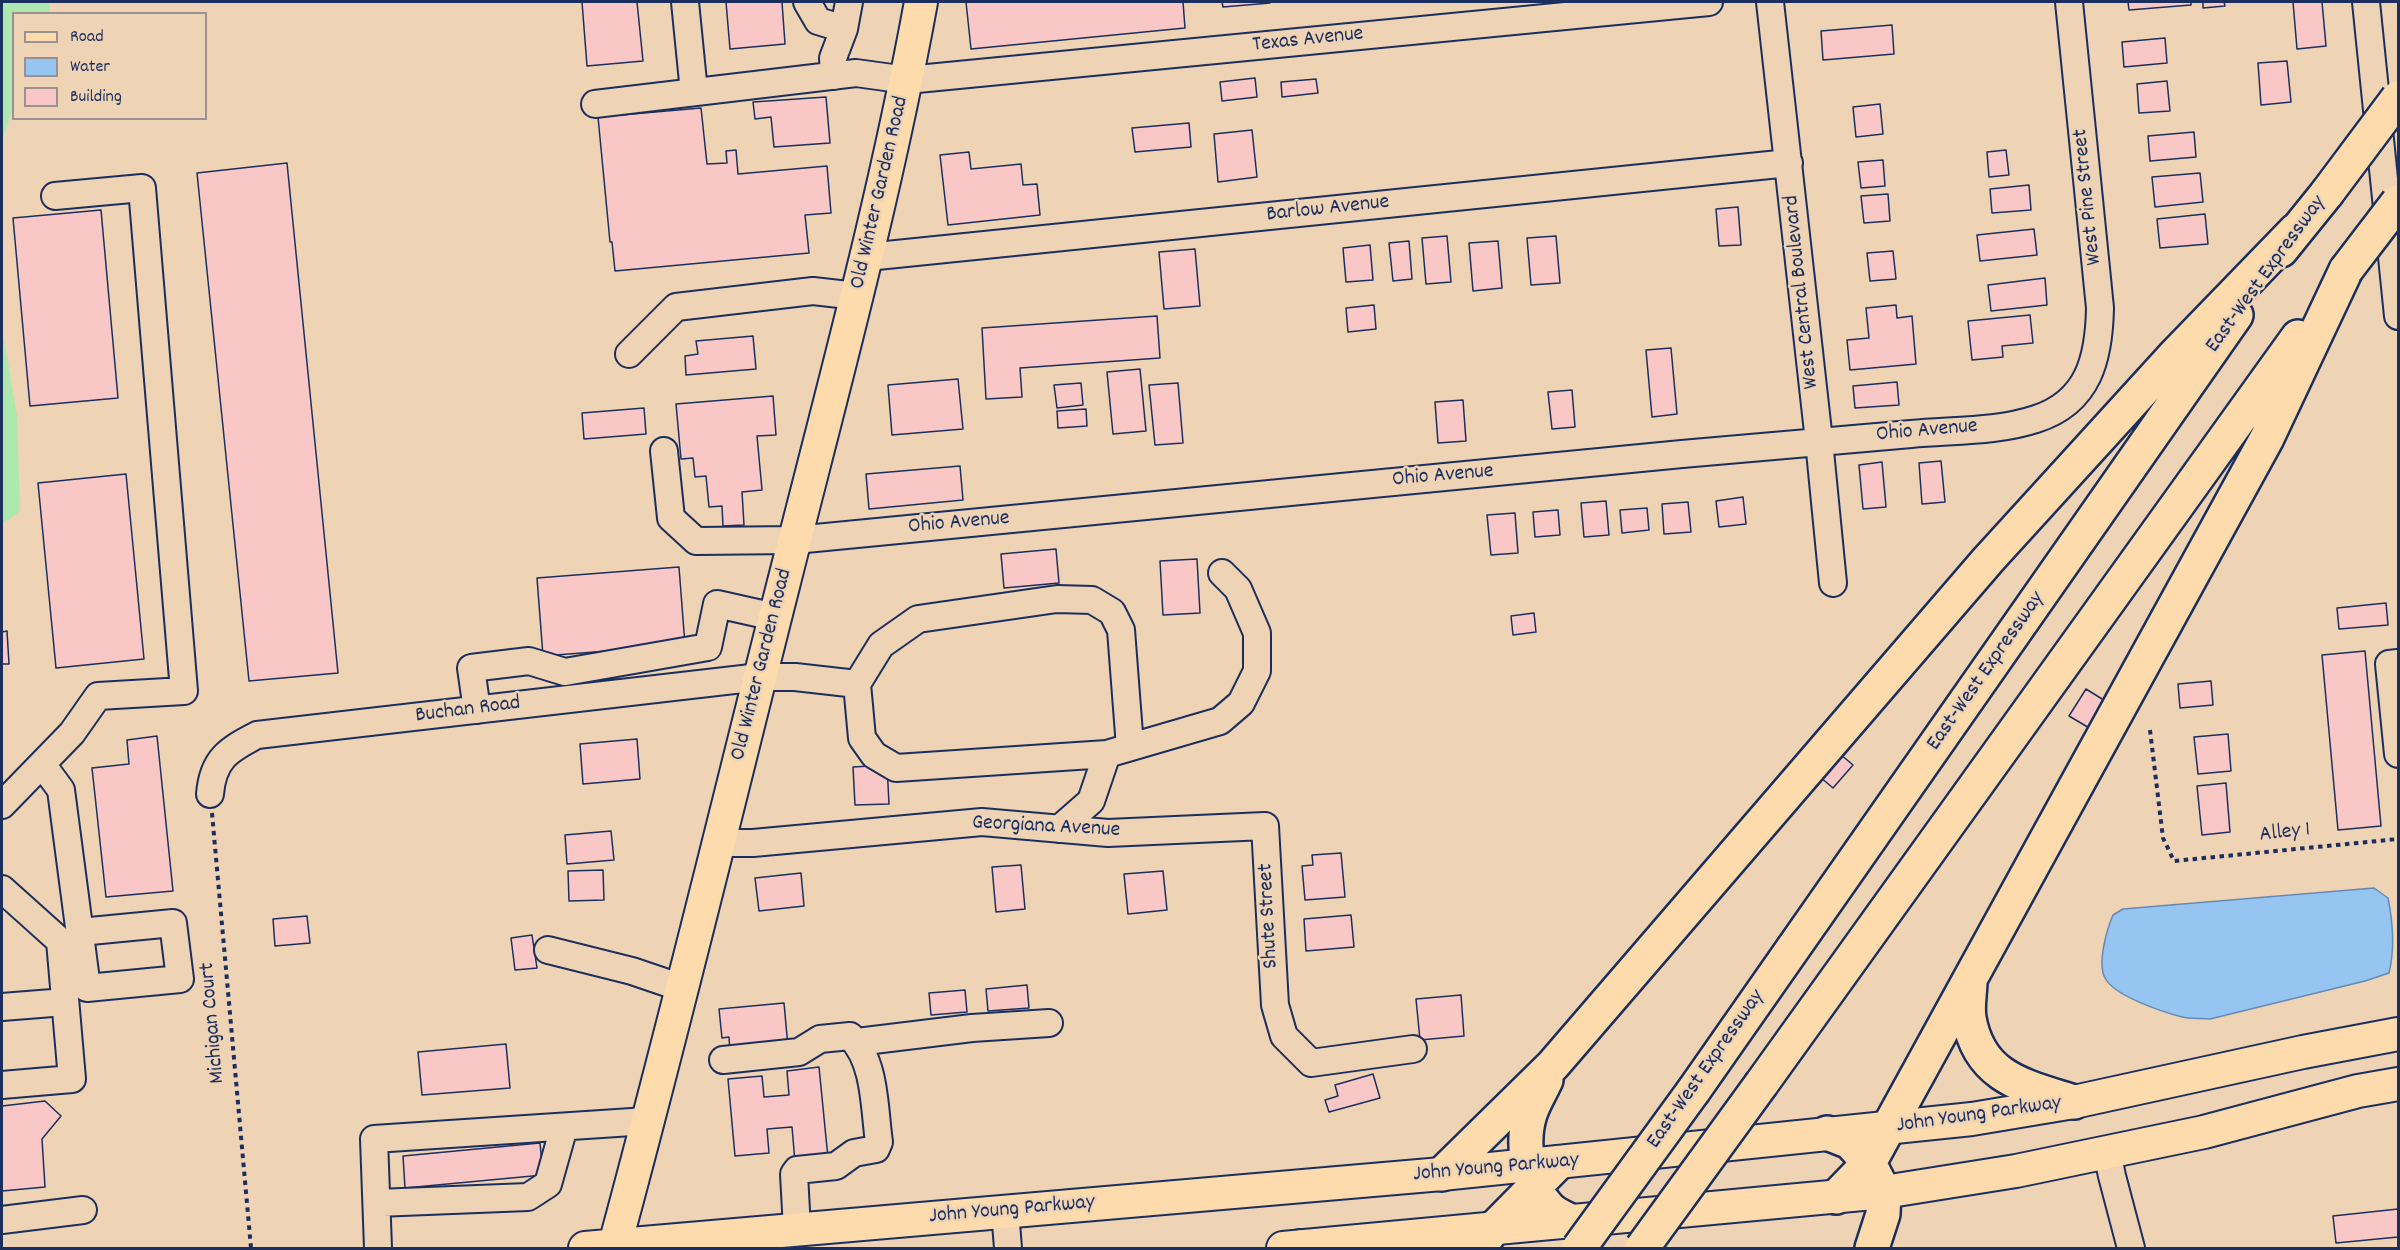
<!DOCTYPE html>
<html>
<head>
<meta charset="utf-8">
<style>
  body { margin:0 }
  #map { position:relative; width:2400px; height:1250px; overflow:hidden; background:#efd3b5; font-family:Dekko,sans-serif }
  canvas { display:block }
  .frame { position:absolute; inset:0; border:3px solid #1b2f5e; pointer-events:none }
  .legend { position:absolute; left:12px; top:12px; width:195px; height:108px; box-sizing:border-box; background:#efd3b5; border:2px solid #9a9192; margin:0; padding:8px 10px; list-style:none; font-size:18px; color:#1b2f5e }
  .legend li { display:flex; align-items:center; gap:12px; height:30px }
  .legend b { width:30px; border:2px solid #9a9192 }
</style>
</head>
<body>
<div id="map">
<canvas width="2400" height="1250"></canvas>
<div class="frame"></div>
<ul class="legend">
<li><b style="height:8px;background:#fedbac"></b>Road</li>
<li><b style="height:16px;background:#96c5f1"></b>Water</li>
<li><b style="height:16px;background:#f9c8c6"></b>Building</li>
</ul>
</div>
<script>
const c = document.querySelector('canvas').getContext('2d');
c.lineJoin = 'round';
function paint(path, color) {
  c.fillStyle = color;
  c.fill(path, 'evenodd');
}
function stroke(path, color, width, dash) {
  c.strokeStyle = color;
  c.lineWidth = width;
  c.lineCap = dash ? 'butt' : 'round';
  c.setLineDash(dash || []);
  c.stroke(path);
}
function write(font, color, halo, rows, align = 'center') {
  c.font = font + ' Dekko,sans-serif';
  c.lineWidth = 5;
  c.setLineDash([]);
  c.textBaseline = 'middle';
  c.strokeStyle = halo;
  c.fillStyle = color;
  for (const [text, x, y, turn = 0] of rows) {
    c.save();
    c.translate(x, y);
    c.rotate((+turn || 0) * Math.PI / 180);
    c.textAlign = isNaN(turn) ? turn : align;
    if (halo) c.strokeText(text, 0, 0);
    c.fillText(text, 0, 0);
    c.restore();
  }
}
const green = new Path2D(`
  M2 2H49L50 13 14 14 13 108 2 141Z
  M2 328 17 416 20 511 2 524Z`);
const water = new Path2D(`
  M2374 888 2388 898C2393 923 2395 949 2389 973L2365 981 2210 1019C2201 1018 2190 1019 2182 1017 2163 1012 2114 996 2105 978 2097 963 2107 929 2113 915L2123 909Z`);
const building = new Path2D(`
  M582 2H637L643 61 587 66Z
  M726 2H782L785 44 730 49Z
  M966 2H1183L1185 28 971 49Z
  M1222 2H1269L1270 3 1223 7Z
  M2128 2H2191V5L2129 10Z
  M2203 2H2224L2225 6 2203 8Z
  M2293 2H2322L2326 46 2297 49Z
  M1892 25 1894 54 1823 60 1821 31Z
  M2165 38 2167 63 2124 67 2122 42Z
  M2287 61 2291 102 2261 105 2258 63Z
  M1255 78 1257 97 1222 101 1220 82Z
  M1316 79 1318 93 1282 97 1281 82Z
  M2167 81 2170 111 2139 113 2137 84Z
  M826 97 830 143 774 147 771 117 755 119 753 102Z
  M1880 104 1883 134 1856 137 1853 107Z
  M701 108 707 164 727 163 726 151 736 150 738 174 827 166 831 213 805 215 809 253 615 271 612 242H610L598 117Z
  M1189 123 1191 147 1135 152 1132 128Z
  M1252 130 1257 177 1218 182 1214 134Z
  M2194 132 2196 157 2150 161 2148 136Z
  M2006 150 2009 175 1989 177 1987 152Z
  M969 152 971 169 1021 164 1023 185 1037 184 1040 215 948 225 940 155Z
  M1883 160 1885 186 1861 188 1858 162Z
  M287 163 338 673 249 681 197 173Z
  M2200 173 2203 202 2155 207 2152 177Z
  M2029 185 2031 210 1992 213 1990 189Z
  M1888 194 1890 221 1864 223 1861 196Z
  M1738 207 1741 245 1719 246 1716 209Z
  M101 210 118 398 30 406 13 218Z
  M2205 214 2208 244 2160 248 2157 219Z
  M2034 229 2037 255 1980 261 1977 235Z
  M1447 236 1451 282 1426 284 1422 238Z
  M1556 236 1560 283 1531 285 1527 238Z
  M1409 241 1412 279 1393 281 1389 243Z
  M1498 241 1502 288 1473 291 1469 243Z
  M1370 245 1373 280 1346 282 1343 248Z
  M1195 249 1200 306 1164 309 1159 252Z
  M1893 251 1896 279 1870 281 1867 253Z
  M2045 278 2047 305 1991 311 1988 285Z
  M1374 305 1376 329 1348 332 1346 308Z
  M1896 305 1897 318 1912 316 1916 364 1850 370 1847 340 1869 338 1866 308Z
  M2030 315 2033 343 2002 346 2003 357 1972 360 1968 321Z
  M1157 316 1160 358 1020 368 1022 397 986 399 982 328Z
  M753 336 756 369 686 375 685 356 698 354 696 341Z
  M1671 348 1677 414 1652 417 1646 350Z
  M1140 369 1146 431 1113 434 1107 372Z
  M958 379 963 429 892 435 888 385Z
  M1897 382 1899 405 1855 408 1853 386Z
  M1081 383 1083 405 1057 408 1054 385Z
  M1178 383 1183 443 1155 445 1149 385Z
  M1572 390 1575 427 1552 429 1548 392Z
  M773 396 776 435 757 436 762 490 742 492 744 525 723 526 722 506 709 507 706 476 695 477 693 458 681 459 676 404Z
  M1463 400 1466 441 1438 443 1435 402Z
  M644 408 646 434 584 439 582 413Z
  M1086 409 1087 426 1058 428 1057 411Z
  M1941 461 1945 502 1922 504 1919 463Z
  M1882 462 1886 507 1863 509 1859 465Z
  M960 466 963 500 869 509 866 474Z
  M126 474 144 659 56 668 38 483Z
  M1743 497 1746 524 1719 527 1716 501Z
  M1606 501 1609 535 1584 537 1581 503Z
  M1688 502 1691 532 1664 534 1662 504Z
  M1647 508 1649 530 1622 533 1620 510Z
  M1558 510 1560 535 1535 537 1533 512Z
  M1515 513 1518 553 1491 555 1487 515Z
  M1056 549 1059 583 1004 588 1001 554Z
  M1197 559 1200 613 1163 615 1160 561Z
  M679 567 685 645 543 656 537 578Z
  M2386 603 2388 625 2339 629 2337 608Z
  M1534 613 1536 632 1513 635 1511 616Z
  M7 631 9 664H2V632Z
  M2365 651 2381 826 2338 830 2322 655Z
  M2211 681 2213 705 2180 708 2178 684Z
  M2086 689 2107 702 2091 729 2069 716Z
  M2228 734 2231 771 2198 774 2194 737Z
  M157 736 173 891 106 897 92 768 129 764 127 740Z
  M637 739 640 779 583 784 580 744Z
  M1833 748 1853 765 1833 788 1813 771Z
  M887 765 889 804 855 805 853 767Z
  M2226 783 2230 832 2202 835 2197 786Z
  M611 831 614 860 567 864 565 835Z
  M1341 853 1345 897 1305 900 1302 866 1313 865 1312 855Z
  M1021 865 1025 909 996 912 992 867Z
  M603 870 604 900 569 901 568 871Z
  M1163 871 1167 910 1128 914 1124 874Z
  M801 873 804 906 759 911 755 878Z
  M1351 915 1354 947 1306 951 1304 919Z
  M307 916 310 943 275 946 273 919Z
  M532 935 537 968 515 970 511 938Z
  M1027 985 1029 1008 988 1011 986 989Z
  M965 990 967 1012 931 1015 929 993Z
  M1461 995 1464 1036 1420 1040 1416 999Z
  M784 1003 788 1047 730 1052 729 1037 722 1038 719 1009Z
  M506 1044 510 1088 422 1095 418 1052Z
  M819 1067 828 1158 795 1162 792 1127 767 1129 769 1153 735 1156 728 1079 762 1076 764 1097 789 1095 787 1071Z
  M1373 1074 1380 1098 1329 1112 1325 1100 1338 1096 1335 1085Z
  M45 1101 61 1116 42 1139 45 1187 2 1191V1106Z
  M540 1143 543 1175 405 1188 403 1156Z
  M2398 1209V1237L2336 1243 2333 1216Z`);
const path = new Path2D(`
  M2150 730 2163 838 2174 861 2398 839
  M212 813 251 1248`);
const minor = new Path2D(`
  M685 2 694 92
  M807 2 818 21 844 29 849 2
  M1770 2 1819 441 1833 583
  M2366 2 2398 316
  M834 76 833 58 844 29
  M595 104 856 73 907 80 1709 2
  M867 257 1789 163
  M629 354 676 307 813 291 857 296
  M664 451 671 518 696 541 795 540C1090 509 1386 483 1682 454 1759 447 1835 440 1911 434 1952 430 1997 432 2036 419 2089 402 2099 358 2100 308L2069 2
  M2398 663 2389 664 2398 754
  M477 710 471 668 529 661 565 672 708 647 717 604 775 617
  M1130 747 1121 630 1112 612 1092 600 1057 599 918 619 881 645 857 684 862 738 874 755 896 768 1107 754 1220 721 1241 703 1257 671V633L1238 589 1222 573
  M42 764 61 790 87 988 180 979 173 923 80 932
  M210 794C213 759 228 750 257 735L760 677H795L857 684
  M2 805 72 733 98 696 184 691 142 188 55 196
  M1059 829 1091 801 1107 754
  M719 843H753L982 822 1108 833 1265 826 1275 1005 1284 1036 1311 1063 1413 1049
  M2 889 60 941 72 1079 2 1085
  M548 950 632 971 682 988
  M2 1007 65 1002
  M857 1042 972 1028 1049 1023
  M723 1060 799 1052 820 1039 850 1036C876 1062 874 1108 879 1142L876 1149 854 1153 836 1166 797 1170 794 1174 797 1229
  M2107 1152 2112 1176 2131 1248
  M377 1203 528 1197 548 1184 564 1127
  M1005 1211 1008 1248
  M2 1220 83 1210
  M378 1248 374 1139 647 1121`);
const major = new Path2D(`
  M585 1248 1442 1174 1972 1119 2074 1102 2303 1052 2398 1034
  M614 1248C674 1028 727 807 783 586 832 392 885 199 921 2
  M1283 1248 1884 1192 2016 1171 2204 1132 2358 1091 2398 1084`);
const highway = new Path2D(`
  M2281 250 2327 193
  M1970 981C1970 992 1967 1006 1969 1018 1979 1078 2024 1086 2074 1102
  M1546 1080C1541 1091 1534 1102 1530 1114 1521 1143 1527 1185 1548 1207 1554 1214 1565 1218 1572 1222
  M1762 1083 2298 337
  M1694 1090 2236 315
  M1827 1133 1850 1142 1869 1163 1884 1192 1883 1214 1872 1248
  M1442 1174 1553 1065 1988 560 2173 357 2295 231
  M1836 1197 1869 1163 2267 438 2346 270
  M1300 1247 1304 1248
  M1479 1248 1492 1230 1558 1163`);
const highwayBridge = new Path2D(`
  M2327 193 2398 98
  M2346 270 2398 202
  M1579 1248 1694 1090
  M1642 1248 1762 1083`);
const streetNames = [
  ["Texas Avenue",1308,41,-6],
  ["Old Winter Garden Road",881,193,-77],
  ["West Pine Street",2089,197,-96],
  ["Barlow Avenue",1328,210,-6],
  ["East-West Expressway",2267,275,-54],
  ["West Central Boulevard",1803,292,-96],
  ["Ohio Avenue",1927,432,-5],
  ["Ohio Avenue",1443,477,-5],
  ["Ohio Avenue",959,524,-5],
  ["Old Winter Garden Road",763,665,-76],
  ["East-West Expressway",1987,672,-55],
  ["Buchan Road",468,711,-7],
  ["Georgiana Avenue",1046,828,3],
  ["Alley 1",2285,834,-6],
  ["Shute Street",1270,916,-93],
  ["Michigan Court",214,1023,-95],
  ["East-West Expressway",1707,1070,-55],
  ["John Young Parkway",1979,1116,-8],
  ["John Young Parkway",1496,1169,-5],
  ["John Young Parkway",1012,1211,-5]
];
paint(green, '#ade9af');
paint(water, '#96c5f1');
stroke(water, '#6589b6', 1.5);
paint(building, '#f9c8c6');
stroke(building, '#1b2f5e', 1.5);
stroke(minor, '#1b2f5e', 30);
stroke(major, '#1b2f5e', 36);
stroke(highway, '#1b2f5e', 38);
stroke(path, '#1b2f5e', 4, [4.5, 4.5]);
stroke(minor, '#efd3b5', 26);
stroke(major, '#fedbac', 32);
stroke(highway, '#fedbac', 33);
stroke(highwayBridge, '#1b2f5e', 38, []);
stroke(highwayBridge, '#fedbac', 33);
write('22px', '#1b2f5e', '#efd3b5', streetNames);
</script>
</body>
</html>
